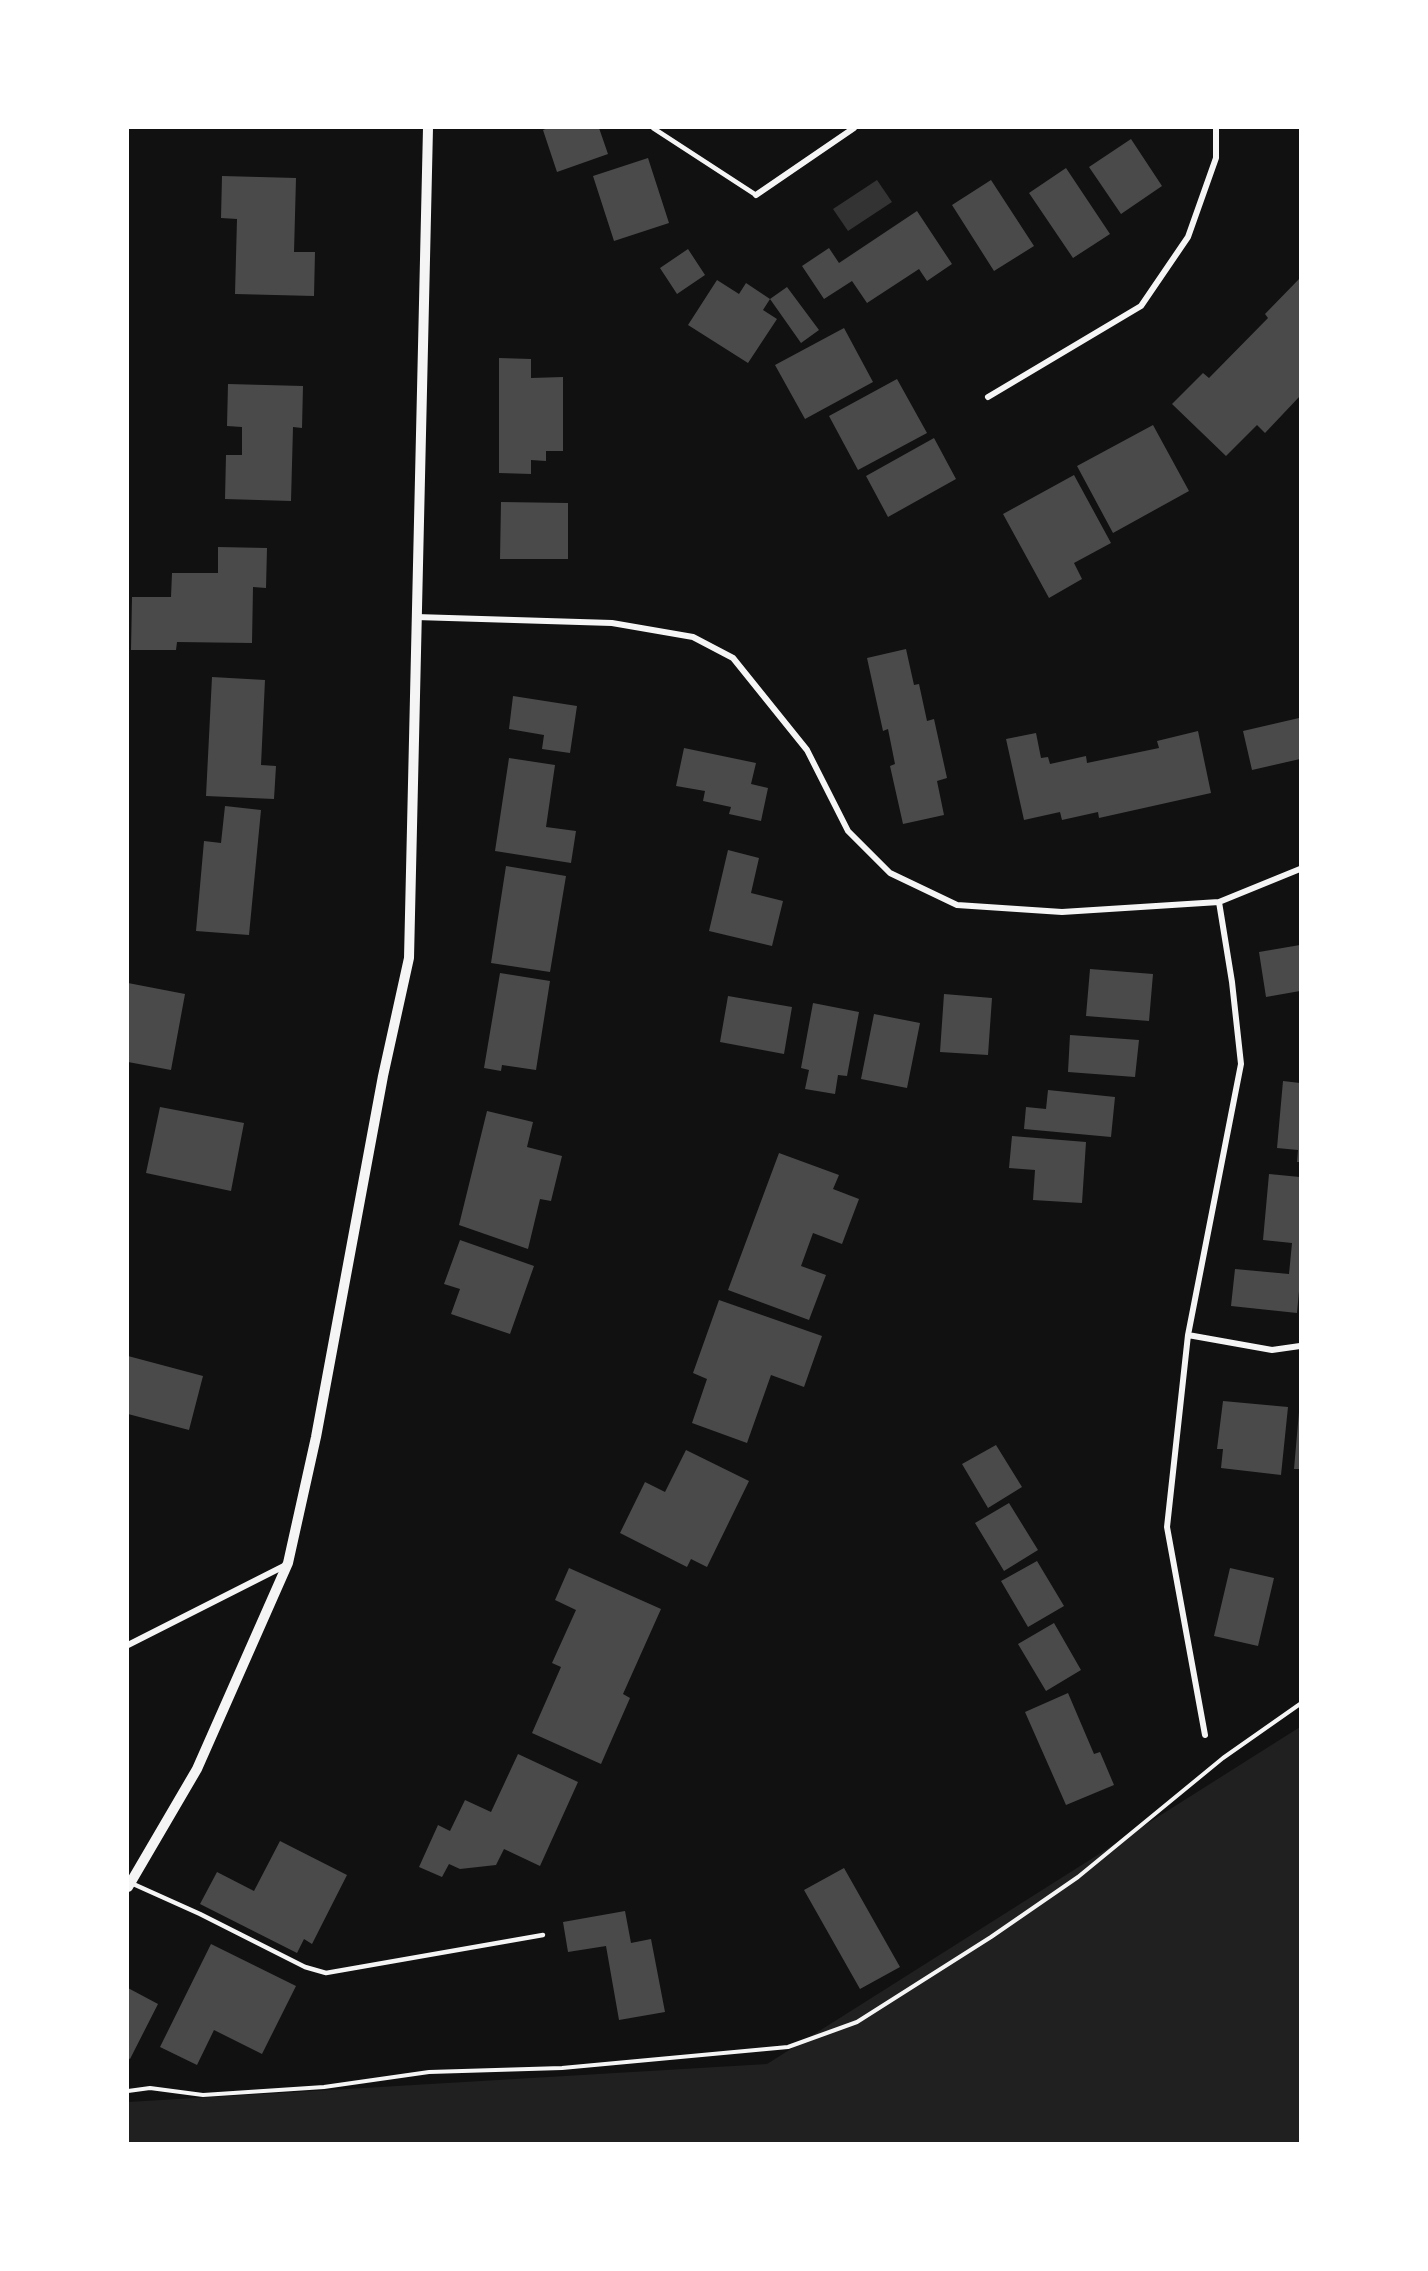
<!DOCTYPE html>
<html>
<head>
<meta charset="utf-8">
<style>
  body { margin:0 }
  #map { position:relative; width:1428px; height:2271px; overflow:hidden; background:#111; font-family:"Asap Condensed",sans-serif }
  canvas { display:block }
  .frame { position:absolute; inset:0; border:129px solid #fff; pointer-events:none }
</style>
</head>
<body>
<div id="map">
<canvas width="1428" height="2271"></canvas>
<div class="frame"></div>
</div>
<script>
const c = document.querySelector('canvas').getContext('2d');
c.lineJoin = 'round';
function paint(path, color) {
  c.fillStyle = color;
  c.fill(path, 'evenodd');
}
function stroke(path, color, width, dash) {
  c.strokeStyle = color;
  c.lineWidth = width;
  c.lineCap = dash ? 'butt' : 'round';
  c.setLineDash(dash || []);
  c.stroke(path);
}
const green = new Path2D(`
  M1300 1727V2143L128 2144V2102L767 2064Z`);
const water = new Path2D(`
  M877 180 892 202 848 231 833 209Z`);
const building = new Path2D(`
  M548 128H599L608 154 557 172 543 130Z
  M1131 139 1162 186 1121 214 1089 167Z
  M648 158 669 223 614 241 593 176Z
  M1066 168 1110 234 1073 258 1029 193Z
  M222 176 296 178 294 252H315L314 296 235 294 237 219 221 218Z
  M991 180 1034 246 994 271 952 205Z
  M917 211 952 264 927 281 919 269 867 303 852 281 824 299 802 266 829 248 839 263Z
  M688 249 705 275 677 294 660 268Z
  M1300 278V396L1265 433 1257 425 1226 456 1172 404 1203 373 1209 378 1268 318 1265 314Z
  M717 280 739 294 746 283 770 299 763 310 777 319 748 363 688 325Z
  M787 287 819 330 801 343 770 299Z
  M844 328 873 382 805 419 775 365Z
  M499 358 531 359V378L563 377V451H546V461L531 460V474L499 473Z
  M897 379 927 433 858 470 829 416Z
  M228 384 303 386 302 428 293 427 291 501 225 499 226 455H242V427L227 426Z
  M1153 425 1189 491 1113 533 1077 466Z
  M934 438 956 479 888 517 866 476Z
  M1074 475 1111 543 1074 563 1082 579 1049 598 1003 514Z
  M501 502 568 503V559H500Z
  M218 547 267 548 266 588 253 587 252 643 177 642 176 650H131L132 597H171L172 573H218Z
  M906 649 914 685 919 684 927 721 934 719 947 778 937 781 944 815 903 824 890 766 895 764 888 729 883 731 867 658Z
  M212 677 265 680 261 765 276 766 274 799 206 796Z
  M513 696 577 706 570 753 542 749 544 735 509 729Z
  M1299 718 1300 759 1252 770 1243 731Z
  M1198 731 1211 793 1099 818 1098 812 1062 820 1060 812 1024 820 1006 739 1036 733 1041 758 1048 757 1050 764 1086 756 1087 763 1159 748 1157 741Z
  M684 748 756 763 751 784 768 788 761 821 729 814 731 807 703 801 705 791 676 786Z
  M509 758 555 765 546 827 576 831 571 863 495 851Z
  M225 806 261 810 249 935 196 931 204 841 221 843Z
  M728 850 759 858 751 893 783 901 772 946 709 931Z
  M506 866 566 876 550 972 491 963Z
  M1300 945V991L1266 997 1259 952Z
  M1090 969 1153 974 1149 1021 1086 1016Z
  M500 973 550 981 536 1070 502 1065 501 1071 484 1068Z
  M128 983 185 994 171 1070 128 1062Z
  M944 994 992 998 988 1055 940 1052Z
  M728 996 792 1007 784 1054 720 1042Z
  M813 1003 859 1012 847 1076 838 1075 835 1094 805 1089 809 1070 801 1068Z
  M874 1014 920 1023 907 1088 861 1079Z
  M1070 1035 1139 1040 1135 1077 1068 1072Z
  M1283 1081 1300 1083V1162H1297L1298 1150 1277 1148Z
  M1048 1090 1115 1097 1111 1137 1024 1129 1026 1107 1046 1109Z
  M160 1107 244 1123 231 1191 146 1173Z
  M487 1111 533 1122 527 1147 562 1156 551 1201 540 1199 528 1249 459 1225Z
  M1012 1136 1086 1142 1082 1203 1033 1200 1035 1170 1009 1168Z
  M779 1153 839 1175 833 1189 859 1199 842 1244 813 1233 801 1266 826 1275 809 1320 728 1290Z
  M1269 1174 1300 1177V1280L1297 1313 1231 1306 1235 1269 1289 1274 1292 1243 1263 1240Z
  M460 1240 534 1266 510 1334 451 1314 460 1289 444 1284Z
  M719 1300 822 1336 804 1387 771 1375 747 1443 692 1423 707 1379 693 1373Z
  M128 1356 203 1376 189 1430 128 1414Z
  M1223 1401 1288 1407 1281 1475 1221 1468 1223 1449H1217Z
  M1299 1412H1300V1469H1294Z
  M996 1445 1022 1487 988 1508 962 1464Z
  M686 1450 749 1481 707 1567 691 1559 687 1567 620 1533 645 1482 665 1492Z
  M1009 1503 1038 1550 1004 1571 975 1523Z
  M1037 1561 1064 1606 1028 1627 1001 1581Z
  M569 1568 661 1609 623 1694 630 1698 601 1764 532 1733 561 1667 552 1663 576 1610 555 1600Z
  M1230 1568 1274 1578 1258 1646 1214 1636Z
  M1054 1623 1081 1670 1046 1691 1018 1644Z
  M1068 1693 1094 1754 1100 1752 1114 1785 1066 1805 1025 1712Z
  M518 1754 578 1782 540 1866 504 1849 496 1865 460 1869 449 1864 442 1877 419 1867 438 1825 450 1831 465 1800 491 1812Z
  M280 1841 347 1875 312 1944 304 1939 297 1953 200 1904 217 1872 254 1891Z
  M844 1868 900 1967 860 1989 804 1890Z
  M625 1911 631 1943 651 1939 665 2012 619 2020 606 1946 568 1952 563 1922Z
  M211 1944 296 1986 262 2054 214 2030 197 2065 160 2047Z
  M128 1988 158 2004 130 2059 128 2058Z`);
const path = new Path2D(`
  M128 2091 150 2088 203 2095 324 2087 429 2072 562 2068 788 2047 857 2022 991 1937 1078 1877 1223 1758 1300 1704`);
const service = new Path2D(`
  M653 128 756 195
  M131 1883 200 1914 305 1967 326 1973 543 1935`);
const minor = new Path2D(`
  M756 195 854 128
  M988 397 1141 306 1188 237 1216 158V128
  M416 617 612 623 693 637 733 658 807 750 848 831 890 873 957 905 1062 912 1219 902 1300 869
  M1188 1335 1272 1350 1300 1346
  M128 1645 288 1564
  M1205 1735 1167 1527 1188 1335 1241 1064 1232 982 1219 902`);
const tertiary = new Path2D(`
  M128 1887 197 1769 288 1563 316 1437 383 1076 409 958 428 128`);
paint(green, '#202020');
paint(water, '#333');
paint(building, '#4a4a4a');
stroke(path, '#f5f5f5', 4);
stroke(service, '#f5f5f5', 4.5);
stroke(minor, '#f5f5f5', 6);
stroke(tertiary, '#f5f5f5', 10);
</script>
</body>
</html>
